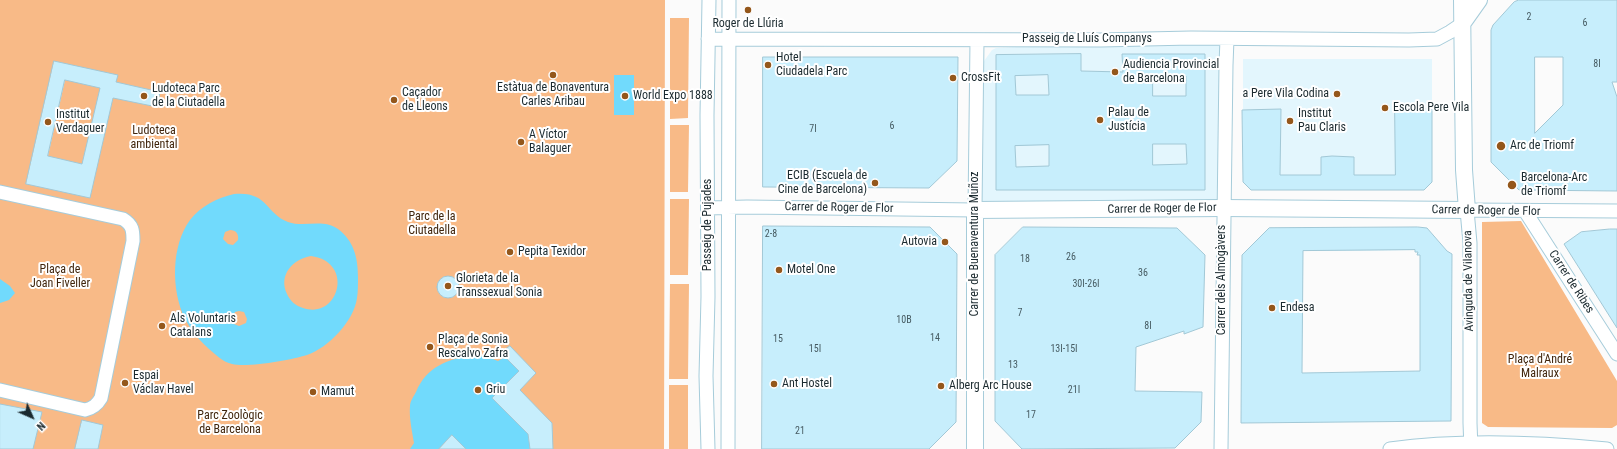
<!DOCTYPE html>
<html>
<head>
<meta charset="utf-8">
<style>
  body { margin:0 }
  #map { position:relative; width:1617px; height:449px; overflow:hidden; background:#fbfbfb; font-family:"Roboto Condensed",sans-serif }
  canvas { display:block }
  .north { position:absolute; left:12px; top:397px; width:40px; height:40px; -webkit-text-stroke:3px #fff; paint-order:stroke; rotate:135deg; font-size:11px; font-weight:700; line-height:16px; text-align:center; color:#1b2a2f }
  .north::after { content:''; display:block; margin:auto; width:14px; height:18px; background:#1b2a2f; clip-path:polygon(50% 0,100% 100%,50% 72%,0 100%) }
</style>
</head>
<body>
<div id="map">
<canvas width="1617" height="449"></canvas>
<div class="north">N</div>
</div>
<script>
const c = document.querySelector('canvas').getContext('2d');
c.lineJoin = 'round';
function paint(path, color) {
  c.fillStyle = color;
  c.fill(path, 'evenodd');
}
function stroke(path, color, width, dash) {
  c.strokeStyle = color;
  c.lineWidth = width;
  c.lineCap = dash ? 'butt' : 'round';
  c.setLineDash(dash || []);
  c.stroke(path);
}
function write(font, color, halo, rows, align = 'center') {
  c.font = font + ' "Roboto Condensed",sans-serif';
  c.lineWidth = 4;
  c.setLineDash([]);
  c.textBaseline = 'middle';
  c.strokeStyle = halo;
  c.fillStyle = color;
  for (const [text, x, y, turn = 0] of rows) {
    c.save();
    c.translate(x, y);
    c.rotate((+turn || 0) * Math.PI / 180);
    c.textAlign = isNaN(turn) ? turn : align;
    if (halo) c.strokeText(text, 0, 0);
    c.fillText(text, 0, 0);
    c.restore();
  }
}
const built = new Path2D(`
  M1191 38 1227 39 1223 208 975 210 976 162 984 61 992 50 996 48Z
  M1243 59H1432V182L1424 190H1251L1243 182Z`);
const green = new Path2D(`
  M0 0H665L664 449H0Z
  M670 18H689L688 118 670 119Z
  M670 125H689L688 192H670Z
  M670 199H689L688 275H670Z
  M1521 221 1617 381V425L1612 428 1488 427 1482 423V222Z
  M670 284H689L688 379H669Z
  M669 385H688V449H669Z`);
const water = new Path2D(`
  M614 75H634V115H614Z
  M234 194C268 191 265 213 288 222 305 228 322 218 338 229 354 241 358 258 358 277 358 284 358 292 357 298 354 321 328 348 307 355 291 360 247 368 232 364 223 362 216 355 209 349 200 341 191 330 185 319 171 290 171 246 190 220 201 206 217 198 234 194ZM230 230C236 230 239 234 238 240L233 245 228 244 223 239 225 232ZM311 256C355 262 339 320 303 308 296 306 290 301 287 294 278 275 293 259 311 256ZM239 311 244 312 247 319 246 323 239 326 234 324 232 319 235 312Z
  M0 279 10 286 15 293 9 300 0 303Z
  M472 355 485 356 498 361 505 357 519 371 492 398 528 434 530 449H466L452 435 439 449H410L414 443C412 431 409 418 410 406 410 401 414 396 416 392 427 366 447 360 472 355Z`);
const building = new Path2D(`
  M1519 0H1617V82H1612L1617 97V191L1519 190 1491 162V30L1493 25 1514 2ZM1535 57H1563V105L1535 133Z
  M1081 54V71L1123 72 1122 54H1205V190H996V55ZM1048 75 1049 95H1016L1015 76ZM1153 76H1186V96H1153ZM1153 144H1186L1187 164 1153 165ZM1049 145V166L1016 167 1015 146Z
  M763 57H958L957 161 929 188 763 187Z
  M54 61 118 75 116 82 160 92 157 107 113 98 90 198 26 184ZM65 80 100 88 82 164 48 156Z
  M1395 108 1432 109V182L1424 190H1251L1243 182 1242 110 1281 109 1280 175H1321V157L1332 156 1354 157V175H1395Z
  M763 226 930 227 957 254 956 422 929 449H762Z
  M1023 227 1177 228 1205 255 1203 327 1184 334V331L1136 347 1135 391 1202 392 1201 422 1175 448 1022 449 995 421V255Z
  M1418 227 1427 228 1447 251 1452 254 1451 421 1241 423 1242 255 1269 228ZM1415 250V252H1418L1417 255H1420V371L1302 373 1303 251Z
  M1610 229H1617V328L1564 244 1581 232Z
  M437 287a11 11 0 1 1 22 0a11 11 0 1 1-22 0Z
  M510 346 536 373 520 390 552 423 553 449H530L528 434 492 398 519 371 501 353Z
  M0 404 42 412 33 449H0Z
  M82 420 103 425 98 449H75Z
  M452 435 466 449H439Z`);
const minor = new Path2D(`
  M708 39 1101 40 1191 38 1409 40 1437 39 1450 32 1462 24
  M0 192 123 219C133 225 133 231 133 241L101 398C97 405 93 408 85 410L0 390
  M708 208 747 207 975 210 977 40
  M1525 211 1617 354
  M708 449 706 376 708 297 707 115 709 0
  M728 449 729 0
  M1221 449 1226 65 1227 39
  M1390 449C1462 439 1535 442 1607 449
  M1471 449 1470 423V243L1467 210 1617 211`);
const major = new Path2D(`
  M1462 24 1479 0
  M975 449V210L1223 208 1467 210 1464 170 1462 0`);
const markers = [
  [748,10,4,"#94571b"],
  [768,65,4,"#94571b"],
  [1115,72,4,"#94571b"],
  [553,75,4,"#94571b"],
  [953,78,4,"#94571b"],
  [1337,94,4,"#94571b"],
  [144,96,4,"#94571b"],
  [625,96,4,"#94571b"],
  [394,100,4,"#94571b"],
  [1385,108,4,"#94571b"],
  [1100,120,4,"#94571b"],
  [1290,121,4,"#94571b"],
  [48,122,4,"#94571b"],
  [521,142,4,"#94571b"],
  [1501,146,5,"#94571b"],
  [875,183,4,"#94571b"],
  [1512,185,5,"#94571b"],
  [945,242,4,"#94571b"],
  [510,252,4,"#94571b"],
  [779,270,4,"#94571b"],
  [448,286,4,"#94571b"],
  [1272,308,4,"#94571b"],
  [162,326,4,"#94571b"],
  [430,347,4,"#94571b"],
  [125,383,4,"#94571b"],
  [774,384,4,"#94571b"],
  [941,386,4,"#94571b"],
  [478,390,4,"#94571b"],
  [313,392,4,"#94571b"]
];
const numberNames = [
  ["2",1529,17],
  ["6",1585,23],
  ["8I",1597,64],
  ["6",892,126],
  ["7I",813,129],
  ["2-8",771,234],
  ["26",1071,257],
  ["18",1025,259],
  ["36",1143,273],
  ["30I-26I",1086,284],
  ["7",1020,313],
  ["10B",904,320],
  ["8I",1148,326],
  ["14",935,338],
  ["15",778,339],
  ["15I",815,349],
  ["13I-15I",1064,349],
  ["13",1013,365],
  ["21I",1074,390],
  ["17",1031,415],
  ["21",800,431]
];
const poiNames = [
  ["Roger de Llúria",748,24,"center"],
  ["Hotel",776,58],
  ["Ciudadela Parc",776,72],
  ["Audiencia Provincial",1123,65],
  ["de Barcelona",1123,79],
  ["CrossFit",961,78],
  ["Estàtua de Bonaventura",553,88,"center"],
  ["Carles Aribau",553,102,"center"],
  ["Ludoteca Parc",152,89],
  ["de la Ciutadella",152,103],
  ["Caçador",402,93],
  ["de Lleons",402,107],
  ["a Pere Vila Codina",1329,94,"right"],
  ["World Expo 1888",633,96],
  ["Escola Pere Vila",1393,108],
  ["Palau de",1108,113],
  ["Justícia",1108,127],
  ["Institut",1298,114],
  ["Pau Claris",1298,128],
  ["Institut",56,115],
  ["Verdaguer",56,129],
  ["A Víctor",529,135],
  ["Balaguer",529,149],
  ["Arc de Triomf",1510,146],
  ["ECIB (Escuela de",867,176,"right"],
  ["Cine de Barcelona)",867,190,"right"],
  ["Barcelona-Arc",1521,178],
  ["de Triomf",1521,192],
  ["Autovia",937,242,"right"],
  ["Pepita Texidor",518,252],
  ["Motel One",787,270],
  ["Glorieta de la",456,279],
  ["Transsexual Sonia",456,293],
  ["Endesa",1280,308],
  ["Als Voluntaris",170,319],
  ["Catalans",170,333],
  ["Plaça de Sonia",438,340],
  ["Rescalvo Zafra",438,354],
  ["Espai",133,376],
  ["Václav Havel",133,390],
  ["Ant Hostel",782,384],
  ["Alberg Arc House",949,386],
  ["Griu",486,390],
  ["Mamut",321,392]
];
const streetNames = [
  ["Passeig de Lluís Companys",1087,39],
  ["Carrer de Roger de Flor",839,208,1],
  ["Carrer de Roger de Flor",1162,209,-1],
  ["Carrer de Roger de Flor",1486,211,1],
  ["Passeig de Pujades",708,225,-90],
  ["Carrer de Buenaventura Muñoz",975,244,-90],
  ["Carrer dels Almogàvers",1222,280,-90],
  ["Avinguda de Vilanova",1469,281,-91],
  ["Carrer de Ribes",1571,282,57]
];
const parkNames = [
  ["Ludoteca",154,131],
  ["ambiental",154,145],
  ["Parc de la",432,217],
  ["Ciutadella",432,231],
  ["Plaça de",60,270],
  ["Joan Fiveller",60,284],
  ["Plaça d'André",1540,360],
  ["Malraux",1540,374],
  ["Parc Zoològic",230,416],
  ["de Barcelona",230,430]
];
paint(built, '#e3f6fd');
paint(green, '#f8ba87');
paint(water, '#71dafc');
paint(building, '#c7eefc');
stroke(building, '#a2c8d6', 1);
stroke(minor, '#a6ccda', 15);
stroke(major, '#a6ccda', 18);
stroke(minor, '#fff', 13);
stroke(major, '#fff', 16);
for (const [x, y, r, color] of markers) {
  const dot = new Path2D();
  dot.arc(x, y, r, 0, 2 * Math.PI);
  c.fillStyle = color;
  c.fill(dot);
  stroke(dot, '#fff', 1.5);
}
write('10px', '#465b62', null, numberNames);
write('12px', '#1b2a2f', '#fff', poiNames, 'left');
write('12px', '#1b2a2f', '#fff', streetNames);
write('12px', '#40250c', '#fff', parkNames);
</script>
</body>
</html>
